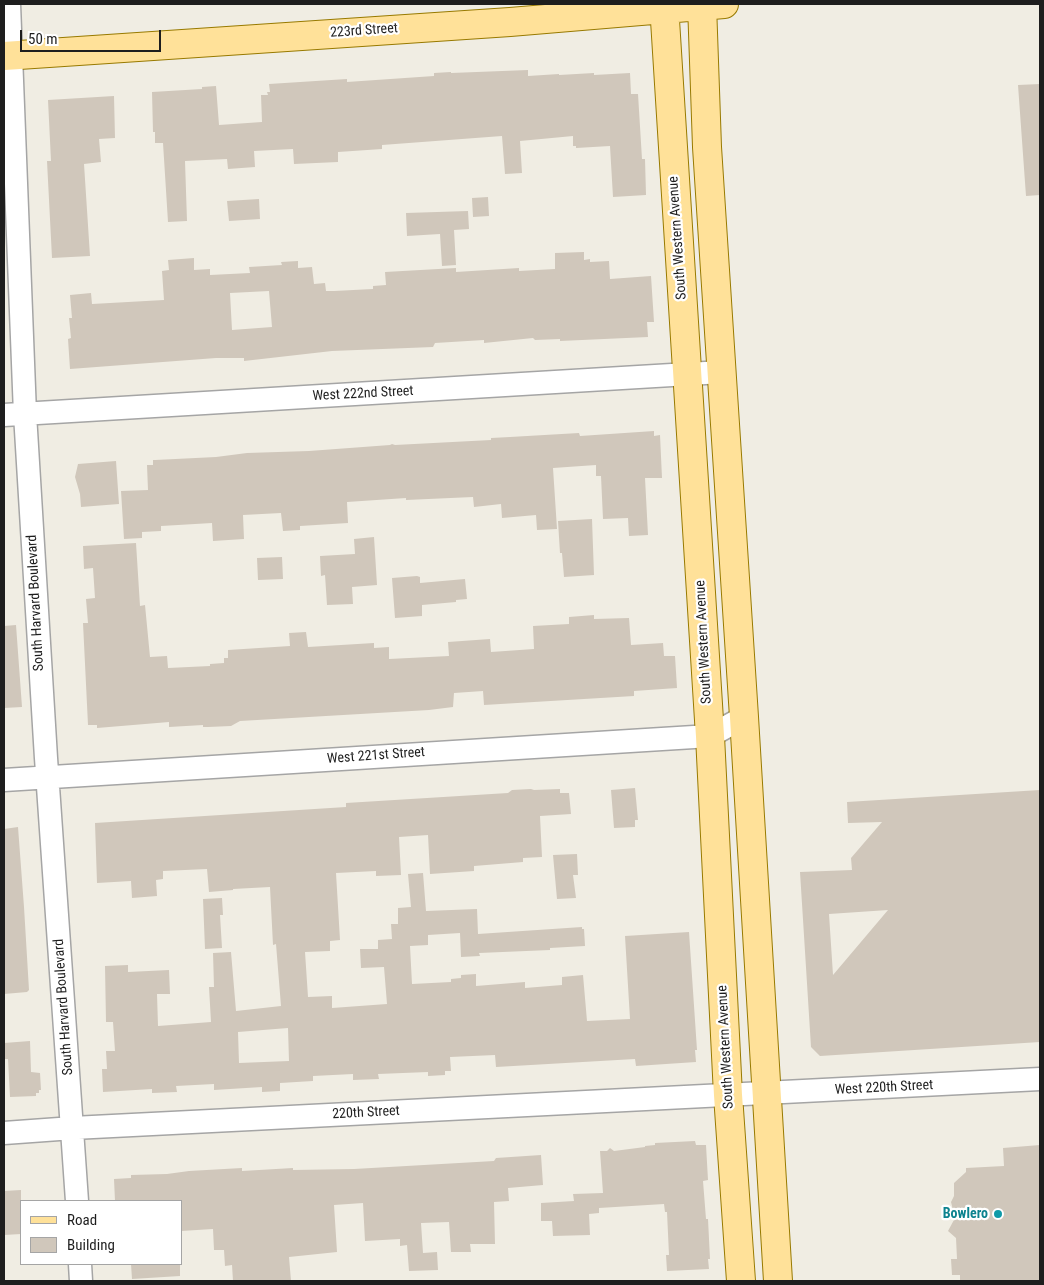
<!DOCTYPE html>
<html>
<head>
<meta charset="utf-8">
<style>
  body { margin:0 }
  #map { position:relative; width:1044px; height:1285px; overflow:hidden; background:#f0ede3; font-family:"Roboto Condensed",sans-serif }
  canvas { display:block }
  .frame { position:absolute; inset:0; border:5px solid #1e1e1e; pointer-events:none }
  .legend { position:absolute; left:20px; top:1200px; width:162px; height:65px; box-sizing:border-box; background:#fff; border:1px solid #a5a5a5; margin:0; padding:6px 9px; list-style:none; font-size:15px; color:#1e1e1e }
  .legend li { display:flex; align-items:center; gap:10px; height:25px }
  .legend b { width:25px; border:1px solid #a5a5a5 }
  .scale { position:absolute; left:20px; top:30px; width:141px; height:22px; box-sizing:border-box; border:2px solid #1e1e1e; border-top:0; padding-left:6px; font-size:15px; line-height:18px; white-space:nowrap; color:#1e1e1e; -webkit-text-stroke:4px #fff; paint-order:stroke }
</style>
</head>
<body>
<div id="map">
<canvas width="1044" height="1285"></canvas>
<div class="frame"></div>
<ul class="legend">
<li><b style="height:6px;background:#ffe199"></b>Road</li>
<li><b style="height:14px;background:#d0c7bb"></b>Building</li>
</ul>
<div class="scale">50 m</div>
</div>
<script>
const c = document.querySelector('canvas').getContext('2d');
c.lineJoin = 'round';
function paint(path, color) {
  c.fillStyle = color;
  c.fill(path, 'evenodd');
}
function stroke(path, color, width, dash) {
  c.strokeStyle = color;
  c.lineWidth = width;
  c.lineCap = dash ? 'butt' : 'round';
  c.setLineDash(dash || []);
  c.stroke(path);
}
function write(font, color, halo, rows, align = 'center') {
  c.font = font + ' "Roboto Condensed",sans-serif';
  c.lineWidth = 4.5;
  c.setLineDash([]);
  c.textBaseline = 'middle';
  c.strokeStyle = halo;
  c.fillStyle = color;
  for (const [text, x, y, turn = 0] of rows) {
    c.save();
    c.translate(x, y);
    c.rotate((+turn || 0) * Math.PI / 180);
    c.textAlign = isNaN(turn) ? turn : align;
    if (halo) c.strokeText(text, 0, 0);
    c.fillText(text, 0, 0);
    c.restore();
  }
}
const building = new Path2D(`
  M528 70V76L559 74V75L594 73V75L630 73 631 94H638L642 159H645L646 195 613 197 610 146 576 148V146H573V136L520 141 522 173 505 174 502 136 382 145V149L338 152V162L294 164 293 149 254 151 255 167 228 169 227 159 185 161 187 221 168 222 163 143H155V132H153L152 92 202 89V87L216 86 219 125 262 122 261 95H268L267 92H270L269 84 347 79V82L434 76V73L451 72V73Z
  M1040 84V195L1026 196 1018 85Z
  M114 96 115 138 99 139 101 162 84 164 90 256 52 258 47 161H51L48 100Z
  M488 197 489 216 473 217 472 198Z
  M259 199 260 219 229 221 227 201Z
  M468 211 469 229 454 230 456 265 442 266 440 234 407 236 406 213Z
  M584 252V260L590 259V262L609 261 610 279 651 276 654 322H647L648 337 560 341V339L535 340 533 338 484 343V340L435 343 433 347 332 351 244 361V358H216L70 369 68 339 71 338 69 318H72L70 295 91 293 92 304 164 300 162 271 169 270 168 260 194 258V270L210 269V275L250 273 249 267 282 265 281 262 298 261V268L312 267 314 284 325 283 326 291H334L373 289V286L386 285 385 272 456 268V272L519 268V271L555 269V253ZM269 291 272 327 232 330 230 293Z
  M654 431V436L660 435 662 478H645L648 535 629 536 628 518 603 519 601 476H596V465L553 468 557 529 537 530 536 515 502 518 501 504 474 507 473 497 406 500V498L347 502 348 523 300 526V530L283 531 281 513 243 515 244 539 213 541 212 523 161 526V531L142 532V538L124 539 121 491 148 490 147 465H153V460H155L216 457 247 453 309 451 390 445 392 444 395 445 491 440V438L510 437 579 433 580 436Z
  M116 461 119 504 81 507 80 494 75 477 78 464Z
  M592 519 594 575 564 577 562 553H560L558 521Z
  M374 537 377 585 352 587 353 604 327 605 325 575 321 576 320 556 355 554 354 539Z
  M136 543 140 606 145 605 150 657 167 656 168 668 210 666V664L224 663V658H228V650L290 646 289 633 306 632 308 647 374 643V648L389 647V659L449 656 448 642 490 639 491 652 534 649 533 626 569 624V617L594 615V619L629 618 631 645 663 643 664 656H675L677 688 634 691V696L484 705 483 691 454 693 453 707 429 710 240 721 231 726 208 727H203V725L169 727V722L97 728V725H88L83 623H88L86 599 95 598 93 568 84 569 83 546Z
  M282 557 283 579 258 580 257 558Z
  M417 576 420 577V583L465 579 467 599 456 600V602L422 605V616L395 618 392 578Z
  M16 625 22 707 4 708V626Z
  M635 788 638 820H635V827L614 828 611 790Z
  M531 789 534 790 560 789V793H569L571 814 540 816 542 857 523 858V862L474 866V871L430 874 428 835 399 837 401 875 376 876V871L336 873 340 940 330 941V951L305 952 308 997 332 996V1008L387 1004 384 967 361 968 360 949H378V940L392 939 391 924H398V908L411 907 408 874 423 873 426 911 477 909 478 934 582 927V929H584L585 946 550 948V950L479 953 480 956 461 957 460 933 428 935V945L410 946 412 984 451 982V979L461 978V975L476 974V986L525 982V988L562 985V977L583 975 587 1021 630 1019 625 936 689 932 697 1050H695L696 1062 636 1066 635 1059 496 1067 495 1055 450 1057 451 1071H445V1075L428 1076V1072L378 1074 379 1079 353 1080V1074L313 1076V1081L280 1083V1091L262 1092V1087L214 1090V1084L176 1086 177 1092 152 1093V1089L103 1092 102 1069H107L106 1051H115L113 1022H106L105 966 128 965V972L169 970 170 994H157L158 1026 211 1022 209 987H214L213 953 231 952 236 1011 281 1006 276 944 273 945 270 887 233 889V890L209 892 207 869 163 871V879L156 880 157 896 132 898 131 881 97 883 95 823 346 807V803L508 793 512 790ZM288 1028 289 1061 239 1063 238 1032Z
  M1040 790V1042L820 1056 811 1047 800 872 852 870 851 858 882 822 848 823 847 802ZM888 910 833 975 829 914Z
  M18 827 24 907 29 990 27 992 4 994V829Z
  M577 854 578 875H573L576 898 557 899 553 855Z
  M222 898 223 915H220L222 948 205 949 203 899Z
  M30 1041 31 1072 40 1073 41 1090H39V1093H36V1096L10 1097 8 1059H4V1043Z
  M695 1141 696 1145H706L708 1180 703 1181 706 1219H708L710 1259H708L709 1269 667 1271 666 1255H669L667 1212H665L664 1204 599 1208V1213L589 1214 590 1235 553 1236 552 1221H541V1203L574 1201 573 1194 603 1193 600 1151H607L610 1148 614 1151 645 1147V1146L655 1145V1143Z
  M1040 1145V1281H960V1275H952L951 1259H957L956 1238 948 1231 955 1218 951 1202 954 1196V1183L966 1172V1168L1004 1166 1003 1148Z
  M541 1155 543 1185 508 1188 509 1201 494 1202 495 1244H470L471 1252H451L449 1222 421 1223 423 1253 437 1252 438 1270 409 1271 407 1245 400 1246V1239L365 1241 363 1203 334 1205 337 1252 289 1257 291 1281H233L232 1265 225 1266 224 1250H214L213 1229 181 1231V1201H115L114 1179 131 1178V1175L167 1174 189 1171 242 1168V1171L293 1168V1170L354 1169 494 1161 496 1158Z
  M21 1190V1234L4 1235V1191Z
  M131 1264H180V1276L132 1279Z`);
const minor = new Path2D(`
  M9 4 25 414 46 758 77 1201
  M4 415 722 372
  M4 780 710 736 744 717
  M4 1133 73 1128 1040 1079
  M80 1264 81 1281`);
const major = new Path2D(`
  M664 4 710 736 728 1095 741 1281
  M702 4 707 147 744 717 778 1281
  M4 56 510 22 724 4`);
const markers = [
  [998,1214,5,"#0f9aa8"]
];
const streetNames = [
  ["223rd Street",364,31,-4],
  ["South Western Avenue",678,238,-94],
  ["West 222nd Street",363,394,-3],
  ["South Harvard Boulevard",36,603,-93],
  ["South Western Avenue",704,642,-93],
  ["West 221st Street",376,756,-4],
  ["South Harvard Boulevard",64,1007,-94],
  ["South Western Avenue",726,1047,-93],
  ["West 220th Street",884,1088,-3],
  ["220th Street",366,1113,-3]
];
const cultureNames = [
  ["Bowlero",988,1214]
];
paint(building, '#d0c7bb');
stroke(minor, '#a5a5a5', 25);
stroke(major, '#987a00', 30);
stroke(minor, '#fff', 22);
stroke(major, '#ffe199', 28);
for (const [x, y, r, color] of markers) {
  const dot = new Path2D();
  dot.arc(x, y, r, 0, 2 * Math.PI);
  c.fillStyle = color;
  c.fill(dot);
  stroke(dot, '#fff', 2);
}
write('14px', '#1e1e1e', '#fff', streetNames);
write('bold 14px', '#0d838f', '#fff', cultureNames, 'right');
</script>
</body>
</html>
